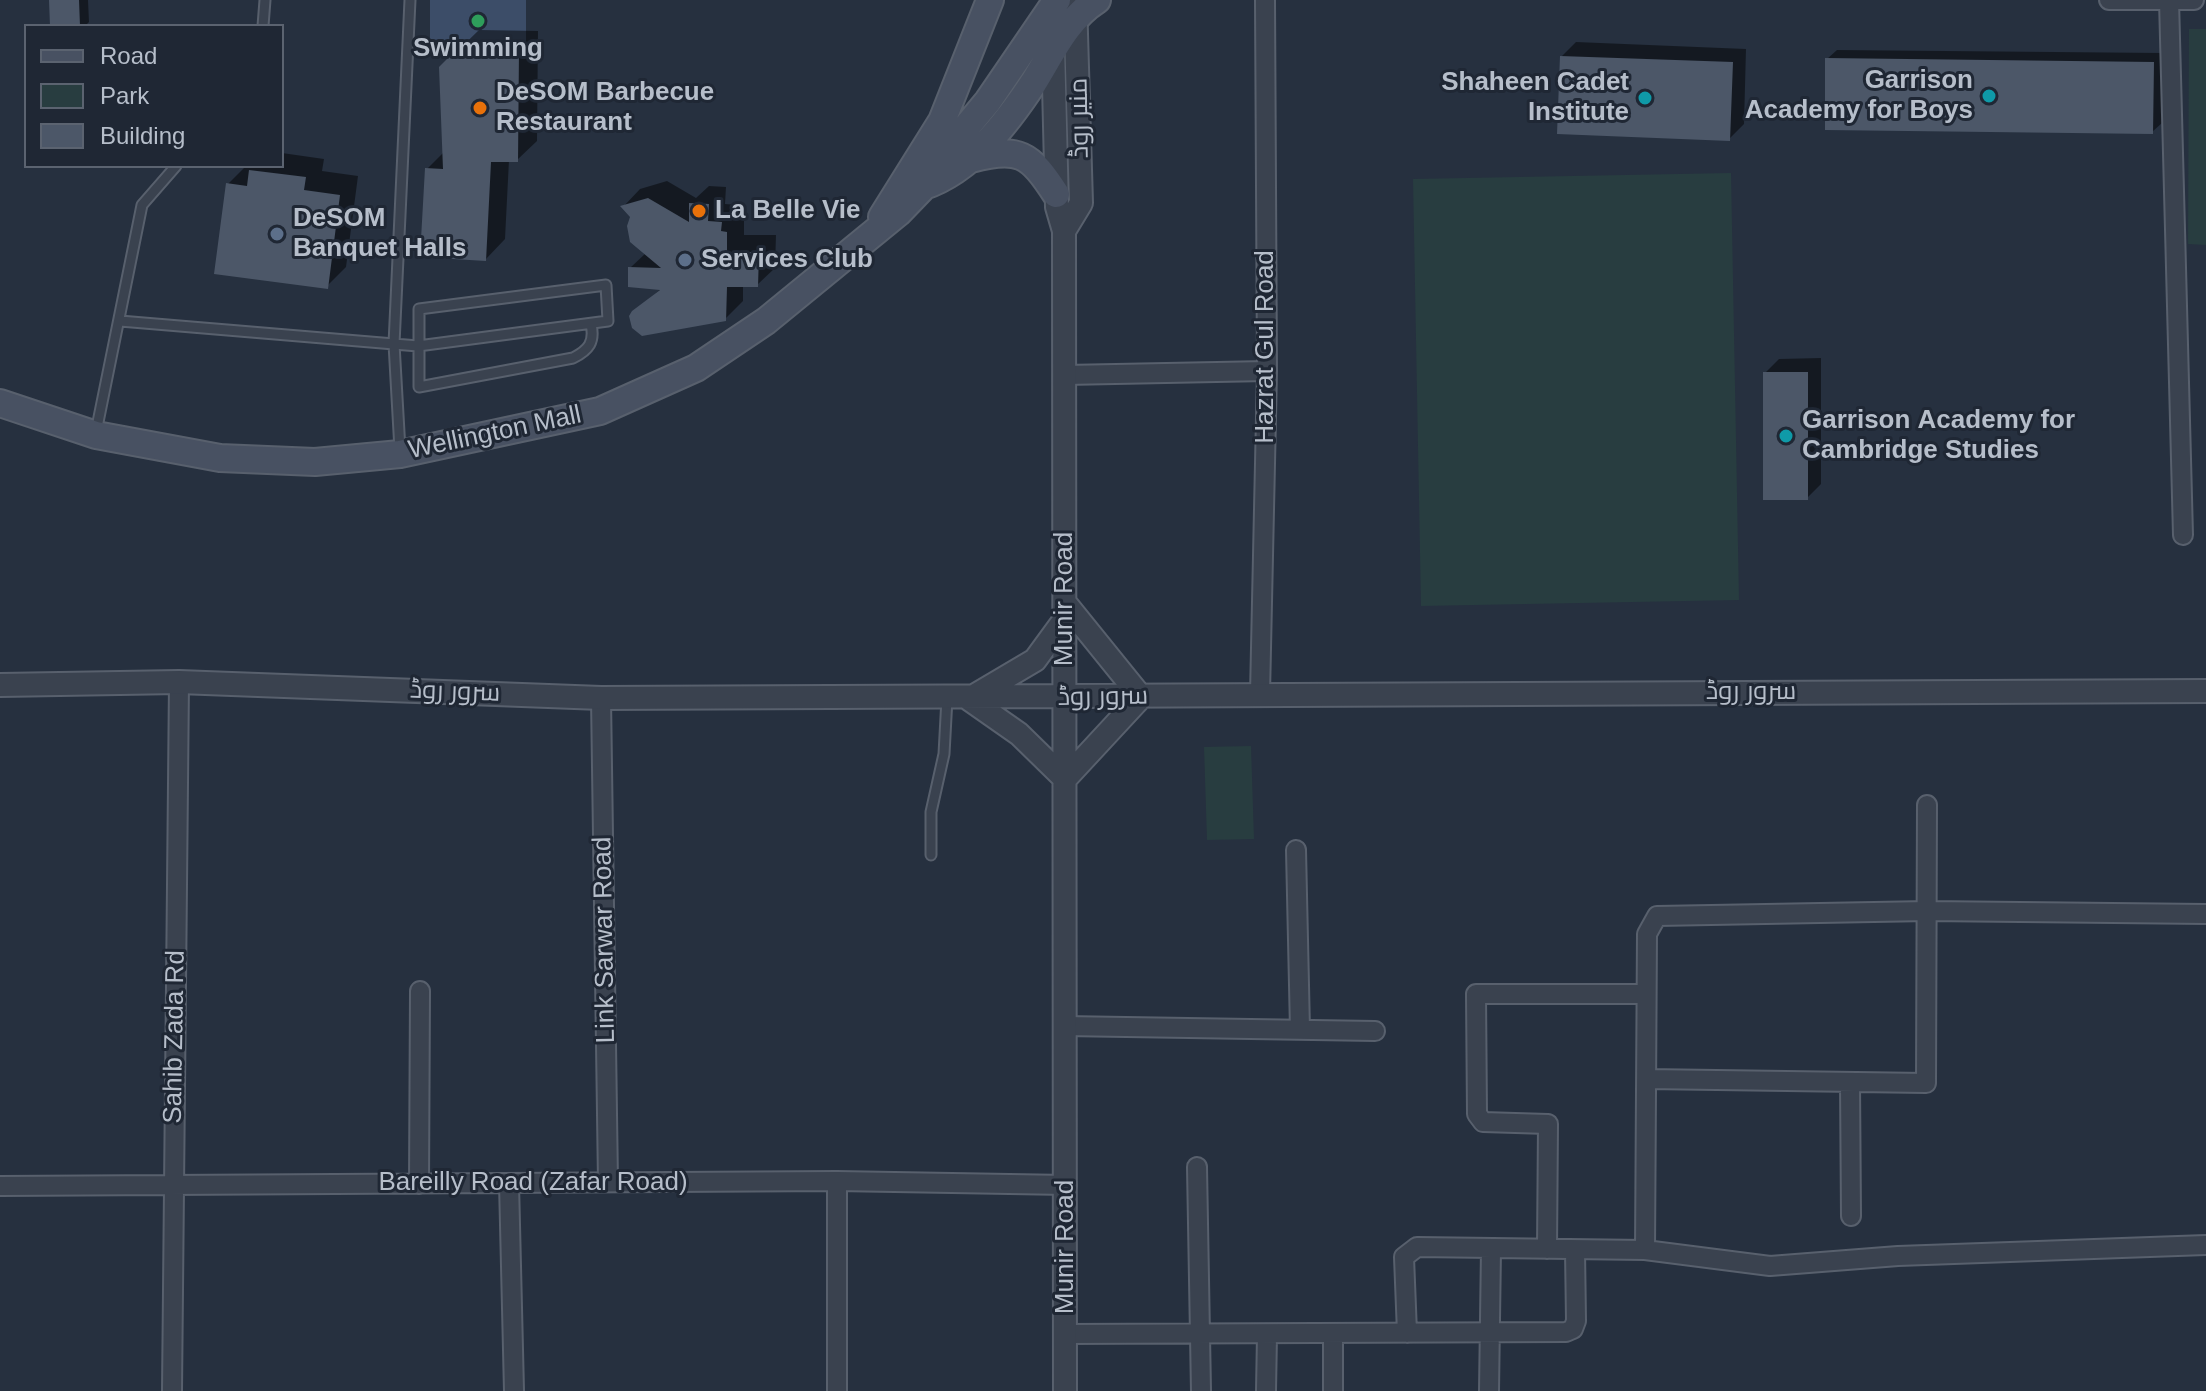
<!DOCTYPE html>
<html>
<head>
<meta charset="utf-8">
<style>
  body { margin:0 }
  #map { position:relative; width:2206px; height:1391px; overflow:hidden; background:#26303f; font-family:Arial,sans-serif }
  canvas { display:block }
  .legend { position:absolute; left:24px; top:24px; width:260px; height:144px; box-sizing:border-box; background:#1f2734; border:2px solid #5b6370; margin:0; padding:10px 14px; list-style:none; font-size:24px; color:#b6beca }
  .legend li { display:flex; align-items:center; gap:16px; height:40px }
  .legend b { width:40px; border:2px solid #5b6370 }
</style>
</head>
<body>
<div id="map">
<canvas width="2206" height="1391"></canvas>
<ul class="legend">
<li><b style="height:10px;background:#485162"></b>Road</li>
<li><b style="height:22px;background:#283d40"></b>Park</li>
<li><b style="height:22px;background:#4c5768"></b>Building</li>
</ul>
</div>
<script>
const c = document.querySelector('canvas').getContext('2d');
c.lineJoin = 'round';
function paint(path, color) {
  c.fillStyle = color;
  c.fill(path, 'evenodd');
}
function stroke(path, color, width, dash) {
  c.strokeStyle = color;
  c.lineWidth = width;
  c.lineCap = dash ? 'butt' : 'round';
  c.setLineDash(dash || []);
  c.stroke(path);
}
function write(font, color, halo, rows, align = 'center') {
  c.font = font + ' Arial,Cairo,sans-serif';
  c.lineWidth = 6;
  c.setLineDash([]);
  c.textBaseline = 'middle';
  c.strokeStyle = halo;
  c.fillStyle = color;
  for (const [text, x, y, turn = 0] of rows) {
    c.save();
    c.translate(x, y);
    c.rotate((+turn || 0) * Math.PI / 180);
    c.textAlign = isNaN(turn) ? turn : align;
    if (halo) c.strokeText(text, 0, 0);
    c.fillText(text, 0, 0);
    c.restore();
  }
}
const green = new Path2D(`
  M2189 29H2206V245L2188 244Z
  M1731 173 1739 600 1421 606 1413 179Z
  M1251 746 1254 839 1207 840 1204 747Z`);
const water = new Path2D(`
  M430 0H526V41L430 42Z`);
const shadow = new Path2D(`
  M51 0H88L89 22 85 26H52Z
  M479 30 538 31 537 141 517 160H509L505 239 486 259 427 169 445 151 441 67Z
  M1576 42 1746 49 1744 124 1729 139 1561 57Z
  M1837 50 2163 53 2162 123 2152 132 1827 59Z
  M282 153 324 159 322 171 358 176 346 267 327 286 228 184 246 166H282Z
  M667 181 696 198 709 186 726 187 725 204 738 205V214L744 215V235H776L775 268 757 285H743V301L725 319 649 299 662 288 630 268 647 252 632 217 623 207 640 189Z
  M1821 358V484L1807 498 1765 373 1779 359Z`);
const building = new Path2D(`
  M49 0H79L80 26H50Z
  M457 49H519L518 162H491L486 261 420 257 425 168 443 169 439 67Z
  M1560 56 1733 62 1730 141 1557 134Z
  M1825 58 2154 62 2153 134 1825 130Z
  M249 170 306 177 304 190 340 195 328 289 214 274 226 183 247 186Z
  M648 198 689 222V203L709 204 708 221 722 222 721 231 727 232V252H759L758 287H727L726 321 642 336 632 328 629 316 632 311 660 290 628 287V267L661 268 630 242 627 226 630 217 620 206Z
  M1763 372H1808V500H1763Z`);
const service = new Path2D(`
  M410 0 394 344 418 346 608 321 606 285 419 309V387L573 358C589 350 595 342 591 324
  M263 26 265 0
  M120 321 394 344 400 450
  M96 432 142 205 176 166
  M931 855V812L944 754 947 698`);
const minor = new Path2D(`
  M2109 0H2169L2183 535
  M2169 0H2194
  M1065 375 1267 371
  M1260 694 1267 371 1265 0
  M601 698 608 1182
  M1296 850 1300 1030
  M1064 1026 1375 1031
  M1647 1079 1926 1083 1927 805
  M1850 1083 1851 1216
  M1197 1167 1201 1391
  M837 1181V1391
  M509 1183 514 1391
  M419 1184 420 991
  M0 1186 837 1181 1067 1185
  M1547 1249 1548 1124 1483 1122 1477 1114 1476 994H1645
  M1645 1250 1647 934 1657 916 1928 911 2206 914
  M1407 1333 1404 1257 1417 1247 1645 1250 1770 1266 1898 1256 2206 1245
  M1065 1334 1566 1332 1573 1329 1576 1321 1575 1250
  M172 1391 179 682
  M1266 1391 1267 1335
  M1333 1391V1335
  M1489 1391 1491 1249`);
const tertiary = new Path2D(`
  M1053 45 1057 207 1064 231 1065 1391
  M1064 231 1081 203 1075 0
  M1065 603 1141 697 1065 779 1019 734 969 699 1035 660 1065 619
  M0 685 179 682 601 698 2206 691`);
const secondary = new Path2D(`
  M971 159C1019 146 1030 154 1056 194
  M924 186C971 170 1007 123 1034 82 1052 53 1067 19 1097 0
  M882 217 942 121 990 0
  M0 403 96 435 220 458 315 462 400 454 600 411 696 368 766 321 898 213 924 186 930 171 988 101 1057 0`);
const markers = [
  [478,21,8,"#2e9e5b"],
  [1989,96,8,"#0f9aa8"],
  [1645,98,8,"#0f9aa8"],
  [480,108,8,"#e8710a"],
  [699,211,8,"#e8710a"],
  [277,234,8,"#5c6f8a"],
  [685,260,8,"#5c6f8a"],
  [1786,436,8,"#0f9aa8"]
];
const poiNames = [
  ["Swimming",478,49,"center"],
  ["Garrison",1973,81,"right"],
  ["Academy for Boys",1973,111,"right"],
  ["Shaheen Cadet",1629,83,"right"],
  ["Institute",1629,113,"right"],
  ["DeSOM Barbecue",496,93],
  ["Restaurant",496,123],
  ["La Belle Vie",715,211],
  ["DeSOM",293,219],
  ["Banquet Halls",293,249],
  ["Services Club",701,260],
  ["Garrison Academy for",1802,421],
  ["Cambridge Studies",1802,451]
];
const streetNames = [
  ["منیر روڈ",1080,118,-91],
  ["Hazrat Gul Road",1266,347,-90],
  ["Wellington Mall",495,433,-12],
  ["Munir Road",1065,599,-90],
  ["سرور روڈ",455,692,2],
  ["سرور روڈ",1751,692],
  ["سرور روڈ",1103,697,-1],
  ["Link Sarwar Road",605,940,-91],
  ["Sahib Zada Rd",175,1037,-89],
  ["Bareilly Road (Zafar Road)",533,1183],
  ["Munir Road",1066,1247,-90]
];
paint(green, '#283d40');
paint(water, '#3c4d68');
paint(shadow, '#0007');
paint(building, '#4c5768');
stroke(service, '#58606d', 13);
stroke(minor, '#58606d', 22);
stroke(tertiary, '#58606d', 26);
stroke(secondary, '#58606d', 30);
stroke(service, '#3a424f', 9);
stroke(minor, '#3a424f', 18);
stroke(tertiary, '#3a424f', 22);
stroke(secondary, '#485162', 26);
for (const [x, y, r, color] of markers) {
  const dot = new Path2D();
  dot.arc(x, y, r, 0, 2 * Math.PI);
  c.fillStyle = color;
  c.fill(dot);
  stroke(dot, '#1f2734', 3);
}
write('bold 26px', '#b6beca', '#1f2734', poiNames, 'left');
write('26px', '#b6beca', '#1f2734', streetNames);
</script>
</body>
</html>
